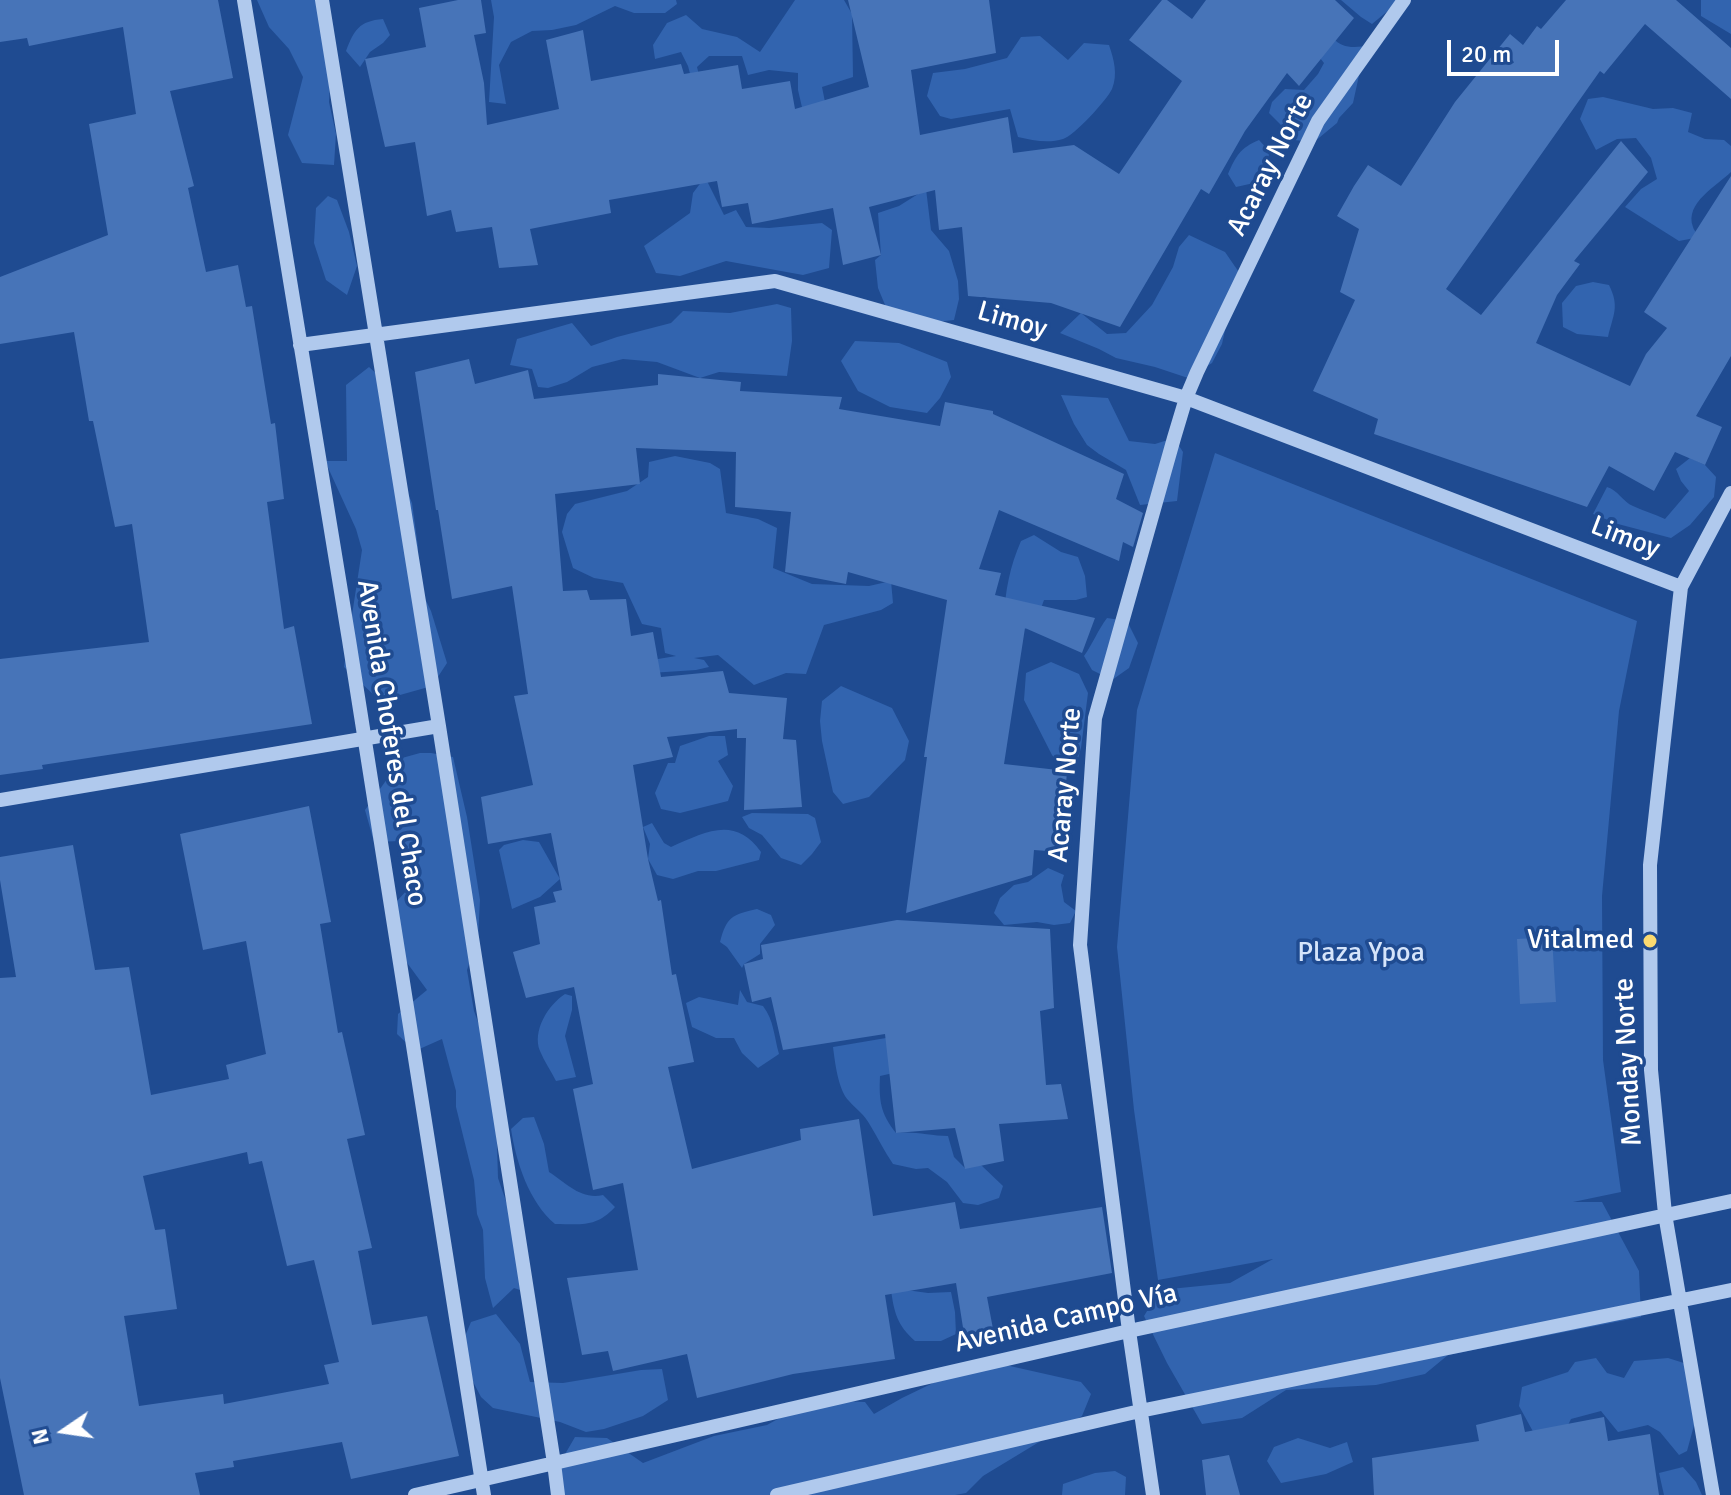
<!DOCTYPE html>
<html>
<head>
<meta charset="utf-8">
<style>
  body { margin:0 }
  #map { position:relative; width:1731px; height:1495px; overflow:hidden; background:#1f4b91; font-family:Signika,sans-serif }
  canvas { display:block }
  .north { position:absolute; left:24px; top:1391px; width:80px; height:80px; -webkit-text-stroke:6px #1f4b91; paint-order:stroke; rotate:257deg; font-size:22px; font-weight:700; line-height:32px; text-align:center; color:#fff }
  .north::after { content:''; display:block; margin:auto; width:28px; height:36px; background:#fff; clip-path:polygon(50% 0,100% 100%,50% 72%,0 100%) }
  .scale { position:absolute; left:1447px; top:40px; width:112px; height:36px; box-sizing:border-box; border:4px solid #fff; border-top:0; padding-left:10px; font-size:24px; line-height:28px; white-space:nowrap; color:#fff; -webkit-text-stroke:6px #1f4b91; paint-order:stroke }
</style>
</head>
<body>
<div id="map">
<canvas width="1731" height="1495"></canvas>
<div class="north">N</div>
<div class="scale">20 m</div>
</div>
<script>
const c = document.querySelector('canvas').getContext('2d');
c.lineJoin = 'round';
function paint(path, color) {
  c.fillStyle = color;
  c.fill(path, 'evenodd');
}
function stroke(path, color, width, dash) {
  c.strokeStyle = color;
  c.lineWidth = width;
  c.lineCap = dash ? 'butt' : 'round';
  c.setLineDash(dash || []);
  c.stroke(path);
}
function write(font, color, halo, rows, align = 'center') {
  c.font = font + ' Signika,sans-serif';
  c.lineWidth = 7;
  c.setLineDash([]);
  c.textBaseline = 'middle';
  c.strokeStyle = halo;
  c.fillStyle = color;
  for (const [text, x, y, turn = 0] of rows) {
    c.save();
    c.translate(x, y);
    c.rotate((+turn || 0) * Math.PI / 180);
    c.textAlign = isNaN(turn) ? turn : align;
    if (halo) c.strokeText(text, 0, 0);
    c.fillText(text, 0, 0);
    c.restore();
  }
}
const green = new Path2D(`
  M257 0H327L332 37 329 102 336 134 334 165 302 163 288 135 303 77 289 49 269 27Z
  M491 0H676L677 4 665 13H634L615 6 576 25 552 30 532 31 511 42 499 65 506 104 489 102 494 17Z
  M795 0H844L852 14 853 77 822 87 829 122 804 116 798 90V73L769 70 748 75 742 56H709L697 67 702 87 693 85 688 66 681 52 655 59 653 45 667 23 686 15 702 29 737 37 760 52Z
  M1341 0H1401L1372 24 1361 17Z
  M1701 0H1731V34L1701 16Z
  M383 19 390 35 383 43 370 52 360 67 346 51C354 30 359 21 383 19Z
  M1040 36 1068 60 1084 43 1109 45C1114 60 1118 74 1112 89 1107 100 1074 136 1063 139 1048 144 1032 140 1018 137L1010 109 951 119 940 116 927 96 933 73 965 69 1007 58 1021 37Z
  M1333 38C1342 49 1356 48 1370 45L1363 57 1353 103 1339 118 1337 123 1314 142 1294 140 1286 130 1269 113 1272 102 1285 89 1304 90 1318 74 1324 63 1316 53Z
  M1603 97 1653 109 1673 108 1692 113 1688 132 1705 139 1724 140 1731 146V172C1718 185 1684 203 1693 227 1694 231 1698 234 1700 237L1679 241 1625 207 1641 189 1657 179 1651 158 1636 138 1617 139 1596 150 1580 119 1588 99Z
  M1259 140 1269 151 1268 170 1254 183 1236 187 1228 174C1236 156 1240 148 1259 140Z
  M705 177 724 215 736 210 746 227 769 228 822 223 832 230 829 268 803 275 726 261 680 276 656 273 644 246 690 213 693 193Z
  M926 189 931 230 949 251 958 281 959 299 954 320 927 323 888 312 878 288 875 260 881 255 878 213 899 206Z
  M328 196 337 200 349 232 357 266 347 295 326 280 314 243 316 208Z
  M1189 235 1225 252 1245 281 1231 303 1222 344 1212 363 1188 378 1155 367 1116 358 1099 349 1060 333 1081 313 1107 334 1126 333 1152 305 1173 267 1179 247Z
  M1593 282 1609 285C1620 307 1613 315 1608 337L1577 334 1563 327 1562 303 1576 286Z
  M777 304 791 308 792 341 787 376 719 372 700 378 657 362 623 359 592 367 567 382 548 388 538 387 532 369 510 365 517 339 572 323 591 346 617 337 671 323 683 311 730 313Z
  M855 341 899 343 947 362 951 377 940 398 927 413 890 407 858 391 841 361Z
  M369 367 388 384 397 468 412 503 418 547 415 578 431 611 447 663 432 686 400 695 375 696 344 667 362 550 356 529 325 461H347L346 385Z
  M1061 395 1108 398 1129 441 1155 444 1174 438 1183 452 1177 501 1140 505 1126 470 1099 454 1087 445 1074 424Z
  M1215 453 1637 621 1619 711 1602 896 1603 1060 1621 1192 1573 1202H1602L1639 1271 1641 1317 1448 1355 1425 1374 1376 1385 1286 1390 1242 1418 1202 1424 1167 1363 1144 1316 1160 1290 1230 1283 1273 1259 1158 1280 1134 1110 1117 947 1137 710Z
  M675 456 710 463 720 469 726 513 758 519 777 528 773 568 812 584 869 586 891 581 893 603 881 610 824 625 806 674 786 673 754 685 718 655 694 658 704 660 709 667 696 670 635 674 658 659 676 656 665 653 661 628 642 624 623 583 594 578 573 568 562 532 567 514 575 504 627 491 648 477 649 462Z
  M1690 458 1705 465 1716 477 1714 497 1690 525 1671 538 1618 524 1593 514 1607 487C1618 490 1623 502 1633 506 1644 511 1654 514 1665 519L1689 491 1681 481 1676 469Z
  M1034 535 1061 552 1078 557 1085 576 1087 597 1076 600H1044L1035 625 1022 630 1004 619C1005 591 1010 566 1021 541Z
  M1107 618 1127 621 1138 643 1129 668 1112 680 1092 670 1084 656C1093 643 1098 630 1107 618Z
  M1051 662 1079 674 1088 693 1081 748 1077 762 1061 766 1052 755 1024 700 1026 673Z
  M841 686 892 708 909 741 905 760 869 797 843 804 833 792 822 741 820 721 822 701Z
  M709 736H725L728 755 718 761 733 786 728 801 680 813 661 809 655 793 668 763H675L680 746Z
  M420 753H431L453 757 467 817 480 900 478 938 467 970 474 1011 489 1052 496 1113 498 1178 518 1236 523 1291 514 1288 493 1308 485 1278 483 1230 477 1214 474 1180 456 1107V1091L442 1039 415 1051 397 1034 398 1014 427 990 391 941 386 913 408 889 415 867 400 841 374 842 365 810 402 758Z
  M752 813 808 814 815 818 821 842 812 854 801 865 781 858 762 835 749 828 742 817Z
  M652 823 664 843 671 847C705 832 735 815 761 852L759 860 716 871H698L673 879 657 875 648 859 650 844 643 827Z
  M523 840 539 842 560 879 540 897 512 909 499 850 504 845Z
  M1048 868 1064 875 1061 885 1064 902 1076 911 1070 923 1054 925 1037 922 1004 925 994 913 1000 898 1014 885 1028 882Z
  M757 909 771 915 775 925 760 944V954L744 964 742 968 727 947 720 942C727 916 732 915 757 909Z
  M740 990 747 1002 763 1006C774 1020 774 1037 779 1054L758 1068 742 1053 734 1038H716L692 1027 686 1003 699 997 738 1005Z
  M565 994 572 996V1010L565 1036 576 1077 556 1081C551 1071 544 1061 540 1051 532 1031 548 1005 565 994Z
  M886 1038 898 1072 880 1076C879 1100 880 1113 896 1133 915 1131 930 1136 948 1136L954 1157 965 1168 981 1165 1003 1186 999 1198 978 1205 963 1203 947 1182 928 1168 916 1169 893 1164C884 1151 878 1138 870 1125 865 1115 856 1109 849 1101 838 1090 835 1062 833 1047Z
  M534 1117 544 1144 549 1172C566 1183 581 1200 603 1195L615 1207C596 1228 581 1224 555 1224 529 1202 516 1162 511 1129L523 1118Z
  M899 1289 928 1293 951 1292 955 1312 956 1334 941 1341H915C897 1325 894 1312 891 1290Z
  M496 1314 520 1344 530 1382 563 1383 641 1370 662 1369 668 1400 643 1416 604 1429 586 1432 560 1422 493 1408 481 1397 458 1353 471 1322Z
  M1596 1358 1607 1373 1624 1378 1634 1361 1668 1358 1687 1364 1696 1418 1687 1451 1679 1455 1660 1432 1648 1425 1618 1432 1601 1411 1571 1419 1563 1435 1536 1437 1519 1406 1522 1387 1568 1372 1575 1362Z
  M1001 1364 1081 1382 1091 1394 1082 1416 983 1476 966 1493 955 1495H560L561 1461 575 1437 607 1438 643 1463 714 1436 767 1425 812 1400 865 1402 874 1414 902 1398 960 1370Z
  M1298 1438 1330 1448 1347 1442 1353 1462 1326 1474 1281 1483 1267 1461 1274 1447Z
  M1683 1467 1696 1482 1702 1495H1664L1659 1473Z
  M1115 1471 1126 1477 1125 1495H1062L1063 1484 1095 1473Z`);
const building = new Path2D(`
  M0 0H218L233 78 170 91 194 186 188 188 206 272 238 265 246 307 252 306 271 424 275 423 284 499 267 502 284 629 294 626 312 724 42 765 43 769 0 775V659L149 642 132 524 115 527 93 421H89L74 332 0 344V277L108 235 89 124 136 114 123 27 29 46 27 38 0 42Z
  M458 0H481L486 33 474 35 484 83 487 125 559 109 546 40 583 30 591 81 681 64 684 74 738 65 742 89 790 81 795 109 869 87 848 0H989L996 53 911 70 920 135 1008 117 1013 153 1074 145 1119 174 1182 81 1129 40 1162 0H1167L1192 19 1206 0H1335L1354 18 1299 86 1287 73 1245 131 1209 194 1201 189 1120 327 1051 303 968 296 962 227 939 230 935 190 869 207 881 255 843 265 833 208 752 224 748 203 722 207 717 181 609 200 611 213 530 229 538 265 499 268 492 227 456 232 451 210 427 216 415 142 385 147 365 59 426 47 419 8Z
  M1566 0H1676L1731 48V99L1645 24 1604 74 1600 71 1446 289 1481 315 1621 141 1648 172 1574 261 1580 264 1557 295 1536 343 1630 386 1646 354 1667 328 1644 312 1731 176V356L1696 416 1722 427 1705 465 1675 452 1654 491 1609 466 1587 507 1374 434 1378 419 1313 391 1355 300 1340 292 1359 229 1337 216 1354 186 1368 165 1401 186 1455 102 1510 34 1523 45 1537 26 1541 29Z
  M469 359 475 384 528 370 534 399 658 385V374L741 382 740 391 842 397 839 409 940 426 945 402 993 411V414L1124 474 1116 499 1143 513 1133 547 1123 542 1119 561 999 510 979 569 1001 573 995 595 1095 618 1082 653 1025 628 1004 764 1067 771 1061 852 1034 850 1032 875 906 913 927 757H924L947 600 848 572 846 584 785 572 791 512 735 507 736 452 636 448 640 484 555 494 563 591 587 590 590 600 626 599 631 636 653 632 661 677 723 671 729 693 787 698 783 739 796 740 802 807 744 810 746 738H737V729L667 737 673 757 633 765 648 859 658 901 661 900 672 975 676 974 694 1062 668 1067 692 1169 801 1140 800 1129 859 1119 873 1216 955 1202 960 1229 1102 1207 1112 1273 987 1297 993 1329 964 1334 956 1283 885 1295 895 1359 793 1374 697 1398 687 1354 613 1371 608 1351 582 1355 567 1278 638 1270 623 1183 593 1190 573 1089 593 1084 574 987 526 998 513 952 540 944 534 907 556 902 553 892 562 890 551 833 488 844 481 797 533 785 514 696 528 694 512 586 452 599 438 510H436L415 372Z
  M309 806 331 922 320 924 338 1033 342 1032 365 1135 347 1139 372 1248 358 1251 372 1325 427 1316 459 1456 351 1479 342 1442 233 1461 234 1467 195 1473 200 1495H24L0 1378V978L16 977 0 880V857L73 845 95 970 129 967 151 1095 229 1079 226 1065 266 1054 246 941 203 950 180 834ZM247 1152 249 1164 262 1161 287 1266 314 1260 339 1362 324 1365 329 1384 224 1404 223 1394 139 1406 124 1316 177 1309 165 1229 155 1230 143 1176Z
  M897 920 1050 929 1054 1008 1040 1011 1046 1085 1061 1084 1068 1119 999 1124 1004 1161 965 1169 955 1128 896 1133 885 1034 783 1050 771 997 752 1002 744 964 763 959 761 945Z
  M1552 937 1556 1002 1520 1004 1517 939Z
  M1521 1414 1525 1432 1604 1417 1608 1441 1650 1434 1659 1495H1374L1372 1458 1479 1441 1476 1425Z
  M1229 1455 1240 1495H1206L1202 1460Z`);
const minor = new Path2D(`
  M244 0 349 640 484 1495
  M322 0 439 726 554 1463 558 1495
  M300 345 775 281 1186 398 1681 587
  M0 800 439 726
  M415 1495 1129 1331 1731 1201
  M777 1495 1140 1411 1731 1290
  M1153 1495 1129 1331 1080 945 1095 718 1174 438 1186 398 1197 372 1318 121 1404 0
  M1713 1495 1665 1214 1651 1070 1650 865 1681 587 1731 493`);
const markers = [
  [1650,941,8,"#fbda70"]
];
const streetNames = [
  ["Acaray Norte",1271,165,-63],
  ["Limoy",1012,321,16],
  ["Limoy",1625,538,21],
  ["Avenida Choferes del Chaco",391,743,81],
  ["Acaray Norte",1066,785,-85],
  ["Monday Norte",1629,1062,-93],
  ["Avenida Campo Vía",1066,1319,-13]
];
const poiNames = [
  ["Vitalmed",1634,941]
];
const parkNames = [
  ["Plaza Ypoa",1361,954]
];
paint(green, '#3264af');
paint(building, '#4774b8');
stroke(minor, '#b0c9ed', 14);
for (const [x, y, r, color] of markers) {
  const dot = new Path2D();
  dot.arc(x, y, r, 0, 2 * Math.PI);
  c.fillStyle = color;
  c.fill(dot);
  stroke(dot, '#1f4b91', 3);
}
write('28px', '#fff', '#1f4b91', streetNames);
write('28px', '#fff', '#1f4b91', poiNames, 'right');
write('28px', '#d5e4fa', '#1f4b91', parkNames);
</script>
</body>
</html>
